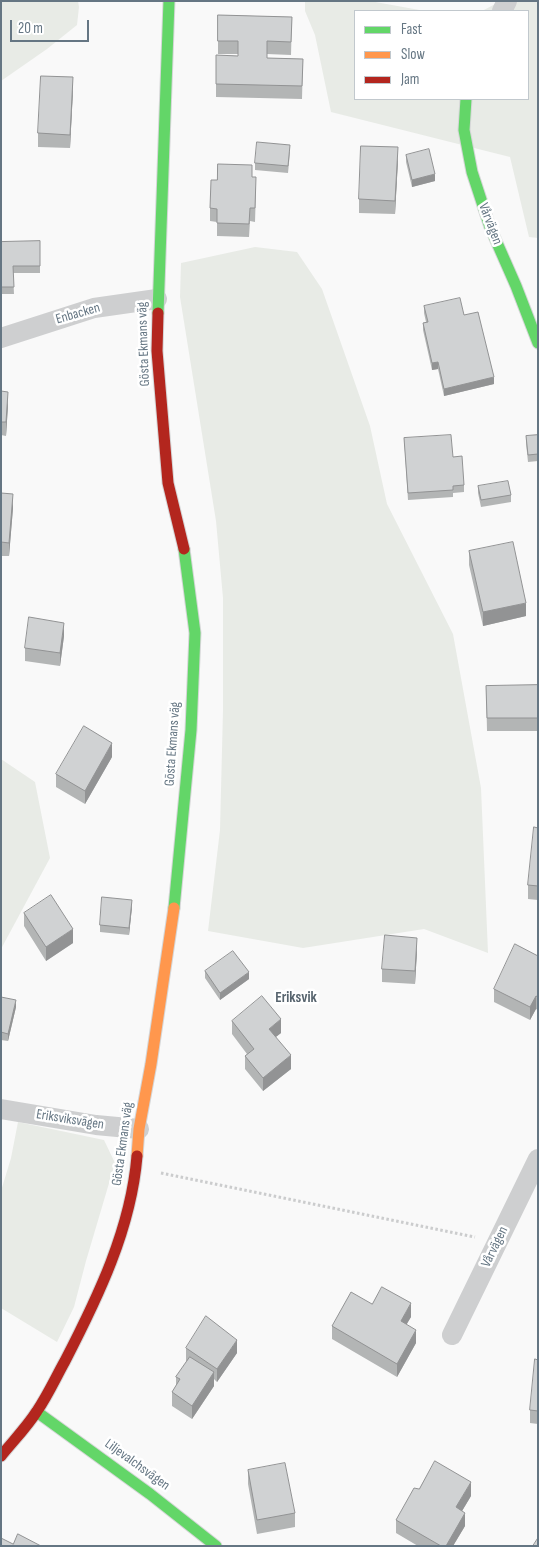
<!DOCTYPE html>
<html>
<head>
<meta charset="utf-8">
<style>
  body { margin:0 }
  #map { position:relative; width:539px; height:1547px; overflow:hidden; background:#f9f9f9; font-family:"Sofia Sans Condensed",sans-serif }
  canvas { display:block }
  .frame { position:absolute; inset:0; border:2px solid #657683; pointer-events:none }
  .legend { position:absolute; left:354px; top:10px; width:175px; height:90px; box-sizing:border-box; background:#fff; border:1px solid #c1c8cd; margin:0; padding:6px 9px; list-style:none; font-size:15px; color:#657683 }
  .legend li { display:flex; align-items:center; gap:10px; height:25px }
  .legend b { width:25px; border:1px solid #c1c8cd }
  .scale { position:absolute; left:10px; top:20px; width:79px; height:22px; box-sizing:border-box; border:2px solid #657683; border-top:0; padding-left:6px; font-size:15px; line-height:18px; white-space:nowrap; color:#657683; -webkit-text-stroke:4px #fff; paint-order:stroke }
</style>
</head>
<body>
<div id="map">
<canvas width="539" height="1547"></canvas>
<div class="frame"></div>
<ul class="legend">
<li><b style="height:6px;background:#63d668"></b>Fast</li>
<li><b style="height:6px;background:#ff974d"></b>Slow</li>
<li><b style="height:6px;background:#b3261e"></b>Jam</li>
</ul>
<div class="scale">20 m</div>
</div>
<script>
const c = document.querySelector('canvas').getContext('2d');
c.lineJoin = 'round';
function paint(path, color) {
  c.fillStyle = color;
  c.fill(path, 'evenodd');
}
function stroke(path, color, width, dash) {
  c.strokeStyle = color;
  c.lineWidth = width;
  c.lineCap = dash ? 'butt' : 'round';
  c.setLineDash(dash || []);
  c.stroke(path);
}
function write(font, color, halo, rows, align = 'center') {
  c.font = font + ' "Sofia Sans Condensed",sans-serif';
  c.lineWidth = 5;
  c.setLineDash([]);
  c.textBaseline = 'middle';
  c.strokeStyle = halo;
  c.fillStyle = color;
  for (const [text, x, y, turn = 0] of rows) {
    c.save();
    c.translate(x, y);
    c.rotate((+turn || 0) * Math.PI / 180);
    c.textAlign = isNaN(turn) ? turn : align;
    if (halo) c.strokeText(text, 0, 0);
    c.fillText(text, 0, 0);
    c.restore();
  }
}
const green = new Path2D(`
  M1 1H78L79 7 77 25 47 49 1 81Z
  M305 1H370L425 11H355V99H528V11H482L501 1H538V238L529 237 510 157 331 112 315 35 305 11Z
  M255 247 297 252 322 289 370 426 387 504 453 634 481 788 488 953 424 929 303 948 208 931 220 830 223 710V598L216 521 180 297 181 263Z
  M1 759 35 782 50 858 1 949Z
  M18 1122 104 1140 115 1163 86 1261 74 1307 57 1342 1 1308V1191L11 1158Z`);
const path = new Path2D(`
  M161 1173 475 1237`);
const street = new Path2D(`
  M502 11 507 1
  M1 338 94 308 157 299
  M1 1109 96 1125 139 1129
  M452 1335 538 1159`);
const fast = new Path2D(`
  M466 99 464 130 472 172 490 227 516 286 538 343
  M158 313 169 1
  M174 908 191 730 195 633 184 549
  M37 1412 150 1494 216 1546`);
const slow = new Path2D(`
  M137 1156 139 1129 151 1064 174 908`);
const jam = new Path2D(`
  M158 313 157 351 168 483 184 549
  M1 1456C13 1441 27 1427 37 1411 48 1395 56 1377 65 1361 98 1297 131 1229 137 1156`);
const wall = new Path2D(`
  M218 15 292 17 291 55 267 54V58L303 59 302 99 216 97V55L238 56V54H218Z
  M73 90 70 148 38 147V133Z
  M290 152 288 173 255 170V163Z
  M406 155 435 181 412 187 406 162Z
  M398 160 395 214 359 213V199Z
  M252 177 256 190 255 222 250 221 249 237 217 236V222L210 221V208L217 180Z
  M40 241V273H13L14 294H1V242Z
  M424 306 464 315 494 384 444 396 438 369 432 370 423 330V323L426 322 424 313Z
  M1 391 8 405 6 436 1 435Z
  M538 435V461L528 462 526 443V436Z
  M404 438 453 457 464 485V492L453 493V497L408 500Z
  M478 486 511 495V502L481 507 478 493Z
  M1 493 13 508 9 556H1Z
  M469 551 526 616 483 626 469 565Z
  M64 636 60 666 25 661V648Z
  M538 685V731H487L486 686Z
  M112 757 85 804 56 787V774Z
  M538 828V900L528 899V885Z
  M132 907 129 935 100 932V925Z
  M24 913 73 943 46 961 24 926Z
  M417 951 415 984 382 982V969Z
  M538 956V1010L536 1009 530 1020 494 1002V989Z
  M205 971 249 979 220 1000 205 978Z
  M1 997 16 1007 8 1041 1 1040Z
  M232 1021 281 1033 276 1037 291 1069 263 1091 245 1069V1056L247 1054 232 1034Z
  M372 1304 411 1317 406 1324 416 1343 397 1377 332 1339V1326Z
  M186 1348 237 1353 217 1382 214 1379V1386L192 1419 172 1406V1392L176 1386V1377L187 1361H186Z
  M538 1360V1424L530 1423V1410Z
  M248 1470 295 1513V1527L257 1534 248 1484Z
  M471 1496 462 1511 465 1526 453 1546H418L396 1533V1520Z`);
const shadedWall = new Path2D(`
  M73 77V90L70 148V135Z
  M398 147V160L395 214V201Z
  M435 174V181L412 187V180Z
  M438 362V369L432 370V363Z
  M494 377V384L444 396V389Z
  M8 392V405L6 436V422Z
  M13 494V508L9 556V543Z
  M526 603V616L483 626V612Z
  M64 623V636L60 666V653Z
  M112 743V757L85 804V791Z
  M132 900V907L129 935V928Z
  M73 929V943L46 961V947Z
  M417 938V951L415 984V971Z
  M249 972V979L220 1000V993Z
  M536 996V1009L530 1020V1007Z
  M16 1000V1007L8 1041V1034Z
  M281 1019V1033L269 1042V1029Z
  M291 1055V1069L263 1091V1078Z
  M411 1303V1317L401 1334V1321Z
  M416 1330V1343L397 1377V1364Z
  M237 1340V1353L217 1382V1369Z
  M214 1372V1386L192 1419V1406Z
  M471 1482V1496L456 1521V1507Z
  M465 1513V1526L453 1546H446Z`);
const building = new Path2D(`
  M218 15 292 17 291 42 267 41V58L303 59 302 86 216 84V55L238 56V41H218Z
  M41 76 73 77 70 135 38 133Z
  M257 142 290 145 288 166 255 163Z
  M361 146 398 147 395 201 359 199Z
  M429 149 435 174 412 180 406 155Z
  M218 164 252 165V177H256L255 208H250L249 224 217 223V209L210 208 211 180H217Z
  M40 241V266H13L14 287H1V242Z
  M460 298 464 315 478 312 494 377 444 389 438 362 432 363 423 323 428 322 424 306Z
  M1 391 8 392 6 422H1Z
  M451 435 453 457 462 456 464 485 453 486V490L408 493 404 438Z
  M538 435V454L528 455 526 436Z
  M508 481 511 495 481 500 478 486Z
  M1 493 13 494 9 543 1 542Z
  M513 542 526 603 483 612 469 551Z
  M29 617 64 623 60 653 25 648Z
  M538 685V718H487L486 686Z
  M84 726 112 743 85 791 56 774Z
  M534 827 538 828V886L528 885Z
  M51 895 73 929 46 947 24 913Z
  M102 897 132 900 129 928 100 925Z
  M385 935 417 938 415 971 382 969Z
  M515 944 538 956V997L536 996 530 1007 494 989Z
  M233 951 249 972 220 993 205 971Z
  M262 996 281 1019 269 1029 291 1055 263 1078 245 1056 254 1049 232 1021Z
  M1 997 16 1000 8 1034 1 1032Z
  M382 1287 411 1303 401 1321 416 1330 397 1364 332 1326 351 1292 372 1304Z
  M206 1316 237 1340 217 1369 186 1348Z
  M190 1357 214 1372 192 1406 172 1392 180 1379 176 1377Z
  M535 1359 538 1360V1411L530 1410Z
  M435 1461 471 1482 456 1507 465 1513 446 1546H441L396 1520 414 1488 419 1489Z
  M285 1463 295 1513 257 1520 248 1470Z
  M18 1534 41 1546H1V1538L13 1544Z
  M538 1538V1546H533Z`);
const streetNames = [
  ["Vårvägen",490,224,69],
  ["Enbacken",78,314,-16],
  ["Gösta Ekmans väg",144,344,-92],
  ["Gösta Ekmans väg",173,744,-86],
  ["Eriksviksvägen",70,1120,9],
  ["Gösta Ekmans väg",123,1144,-82],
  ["Vårvägen",495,1247,-64],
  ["Liljevalchsvägen",137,1465,36]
];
const neighbourhoodNames = [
  ["Eriksvik",296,998]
];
paint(green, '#e8ebe6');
stroke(fast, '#d5d6d7', 13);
stroke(slow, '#d5d6d7', 13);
stroke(jam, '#d5d6d7', 13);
stroke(path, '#cbcccd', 3, [2.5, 2.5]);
stroke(street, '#cecfd0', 20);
stroke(fast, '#63d668', 11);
stroke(slow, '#ff974d', 11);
stroke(jam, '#b3261e', 11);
paint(wall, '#b3b5b5');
paint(shadedWall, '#929394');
paint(building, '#d0d2d3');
stroke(building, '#929394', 1);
write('14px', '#657683', '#fff', streetNames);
write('bold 15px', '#57646e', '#fff', neighbourhoodNames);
</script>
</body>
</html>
